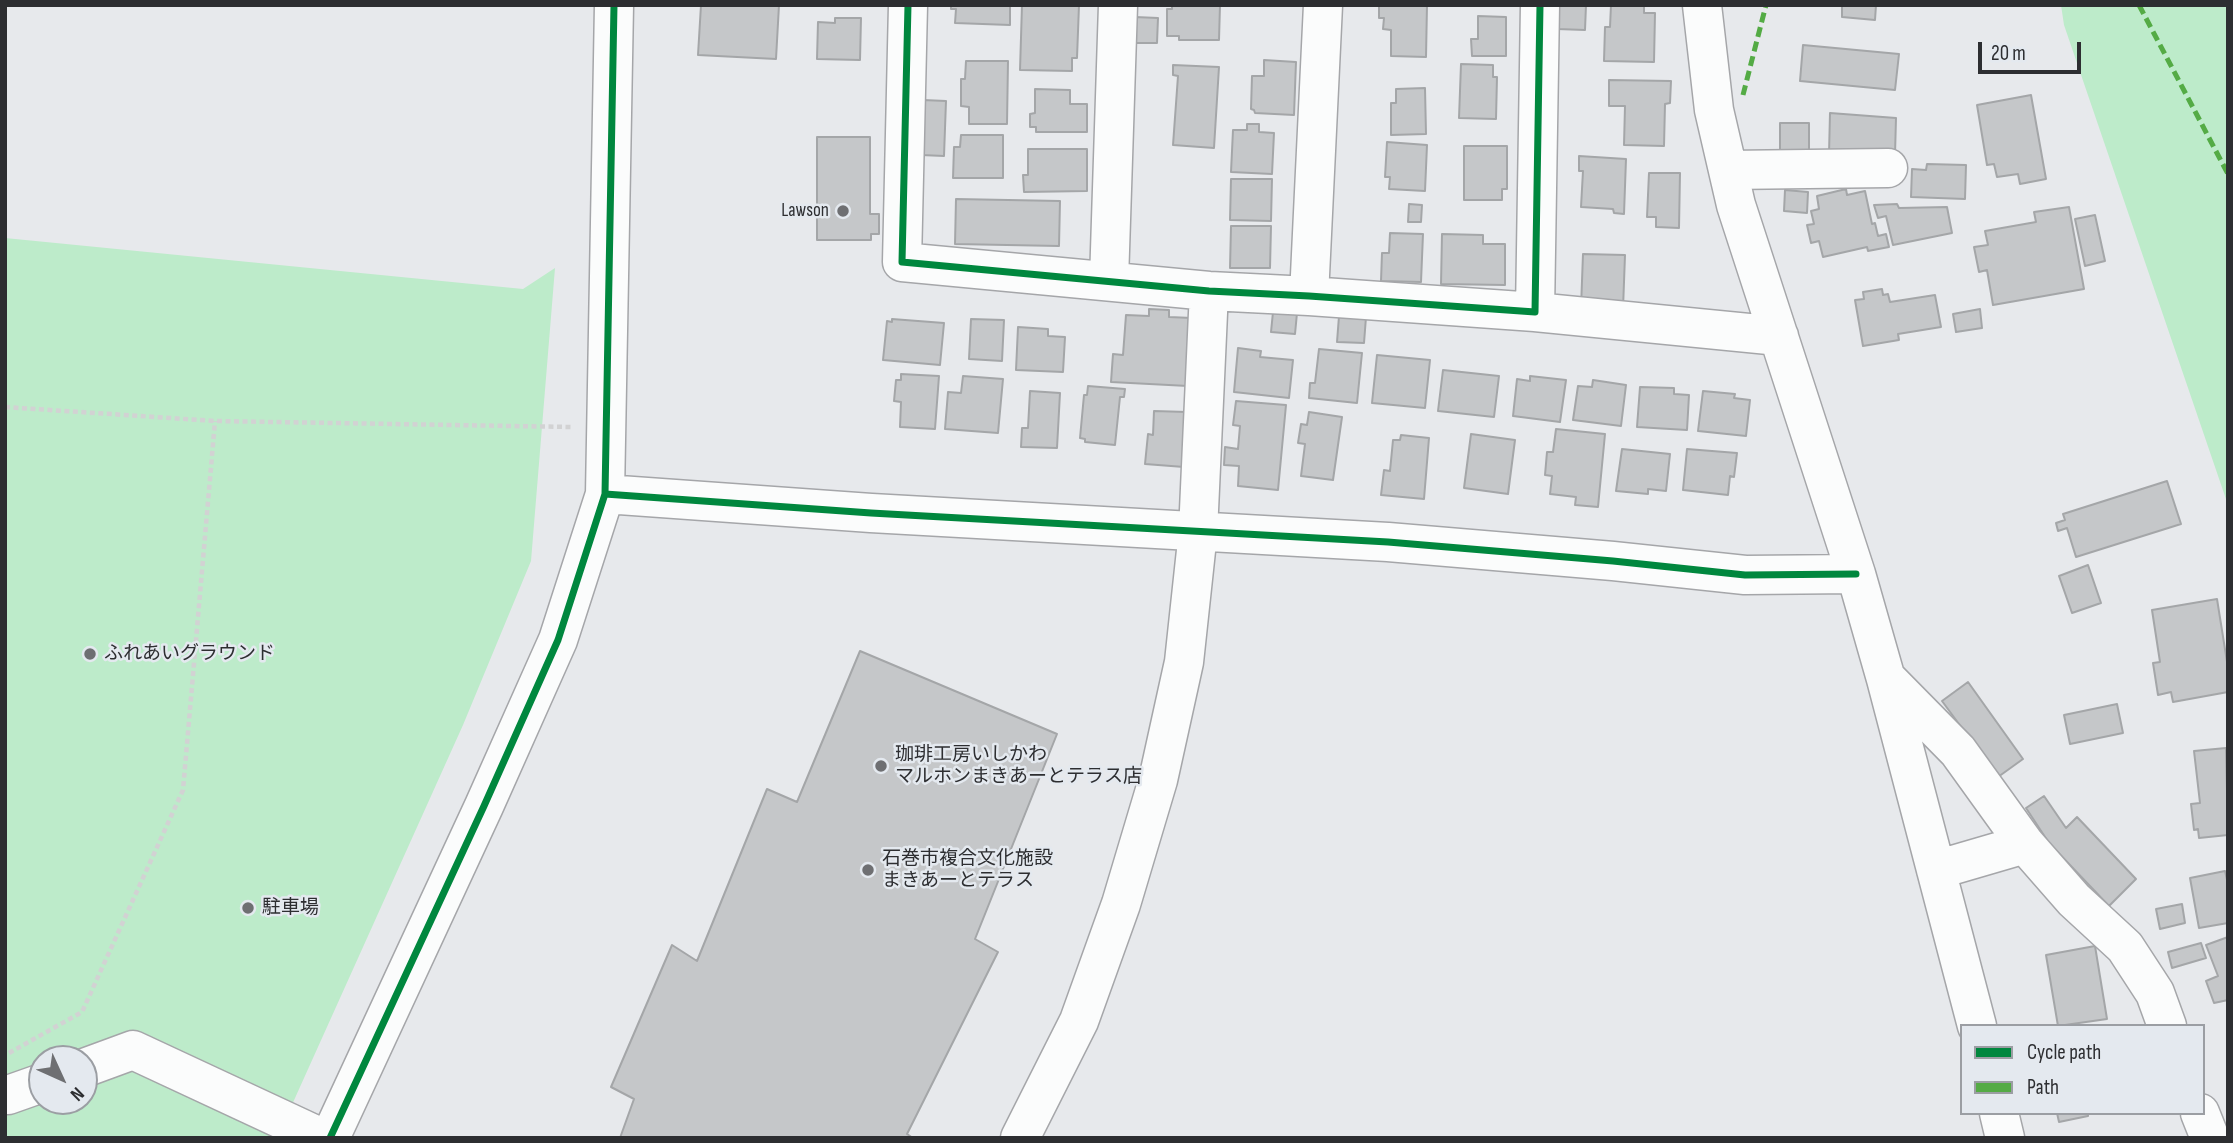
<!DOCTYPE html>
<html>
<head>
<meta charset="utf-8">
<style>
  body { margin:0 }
  #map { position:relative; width:2233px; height:1143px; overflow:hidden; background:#e7e9ec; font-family:"Sofia Sans Condensed",sans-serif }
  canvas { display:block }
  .frame { position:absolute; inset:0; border:7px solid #2d2e31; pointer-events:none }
  .legend { position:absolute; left:1960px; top:1024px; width:245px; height:91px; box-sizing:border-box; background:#e4e9ef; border:2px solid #9b9ea3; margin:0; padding:9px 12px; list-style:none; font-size:21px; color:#2d2e31 }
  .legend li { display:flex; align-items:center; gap:14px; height:35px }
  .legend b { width:35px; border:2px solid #9b9ea3 }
  .north { position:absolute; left:28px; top:1045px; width:70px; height:70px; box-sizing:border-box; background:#e4e9ef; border:2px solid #9b9ea3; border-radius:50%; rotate:135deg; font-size:19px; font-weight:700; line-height:28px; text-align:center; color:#2d2e31 }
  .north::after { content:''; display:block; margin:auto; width:24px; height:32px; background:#6e6f72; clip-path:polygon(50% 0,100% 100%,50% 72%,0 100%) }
  .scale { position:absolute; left:1978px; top:42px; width:103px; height:32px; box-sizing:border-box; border:4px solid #2d2e31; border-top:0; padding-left:9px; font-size:21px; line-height:24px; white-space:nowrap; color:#2d2e31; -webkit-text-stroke:5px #e4e9ef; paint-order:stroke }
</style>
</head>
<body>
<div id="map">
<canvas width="2233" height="1143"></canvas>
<div class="frame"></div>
<ul class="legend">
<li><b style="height:9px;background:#00873e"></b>Cycle path</li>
<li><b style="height:9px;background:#54ab45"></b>Path</li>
</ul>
<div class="north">N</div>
<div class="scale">20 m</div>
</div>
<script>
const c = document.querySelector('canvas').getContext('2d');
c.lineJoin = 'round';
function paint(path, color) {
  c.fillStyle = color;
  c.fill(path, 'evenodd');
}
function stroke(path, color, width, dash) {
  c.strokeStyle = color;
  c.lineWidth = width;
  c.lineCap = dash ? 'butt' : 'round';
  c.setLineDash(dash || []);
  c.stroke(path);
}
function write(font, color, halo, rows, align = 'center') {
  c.font = font + ' "Sofia Sans Condensed","Noto Sans JP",sans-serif';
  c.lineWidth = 5;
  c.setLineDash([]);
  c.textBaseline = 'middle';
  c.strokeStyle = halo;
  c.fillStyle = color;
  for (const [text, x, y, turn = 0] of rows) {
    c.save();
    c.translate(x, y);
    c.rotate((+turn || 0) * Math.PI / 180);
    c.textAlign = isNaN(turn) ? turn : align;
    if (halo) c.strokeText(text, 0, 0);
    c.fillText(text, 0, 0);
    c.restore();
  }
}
const green = new Path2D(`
  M2061 5H2228V505L2064 25Z
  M5 238 523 289 555 268 531 561 463 725 277 1138H5ZM42 1059H84V1101H42Z`);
const building = new Path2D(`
  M701 5H779L776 59 698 55Z
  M951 5H1010V25L955 23 956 9H951Z
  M1022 5H1079L1077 58H1072V71L1020 70Z
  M1172 5H1220L1219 40H1179V36H1167V9H1172Z
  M1379 5H1427L1426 57 1391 56V30L1383 29 1384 18H1379Z
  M1557 5H1586L1585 30 1557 29Z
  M1611 5H1644V13H1655L1654 62 1604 61 1605 27H1610Z
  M1842 5H1876L1875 20 1842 17Z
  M1478 16 1506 17V56H1472L1471 39H1478Z
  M1135 17 1158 18 1157 43H1135Z
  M835 18H861L860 60 817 59 818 22 835 23Z
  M1803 45 1899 54 1895 90 1800 81Z
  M1264 60 1296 62 1294 115 1255 113 1254 110 1251 109 1252 76H1264Z
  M966 61H1008L1007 124H969V107L961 106V79H965Z
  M1461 64 1493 65V77H1497L1496 119 1459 118Z
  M1173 65 1219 67 1214 148 1173 145 1178 76 1173 75Z
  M1609 80 1671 81 1670 103 1665 104 1664 146 1624 145 1625 106H1609Z
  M1425 88 1426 134 1391 135V103H1396V89Z
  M1035 89 1070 90V104H1087V132H1036V127H1030V114L1035 113Z
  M2031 95 2046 179 2020 184 2018 174 1997 177 1994 164 1987 165 1977 105Z
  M923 100 946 101 944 156 921 155Z
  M1830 113 1896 118 1895 155 1829 154Z
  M1780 123H1809V154H1780Z
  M1247 124H1259V132L1274 133 1272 174 1231 172 1233 130H1247Z
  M961 135H1003V178H953L954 147H960Z
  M817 137H870V214H879V234H871V240H817Z
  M1387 142 1427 145 1425 191 1389 189 1390 177H1385Z
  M1464 146H1507V189H1502V200H1464Z
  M1028 149H1087V191L1024 192 1023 175H1028Z
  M1579 156 1626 159 1624 214 1614 213 1613 209 1581 207 1583 171H1579Z
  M1927 164 1966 165 1965 199 1911 197 1912 169 1926 170Z
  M1649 173H1680L1679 228 1656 227V217H1647Z
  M1231 179H1272L1271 221 1230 220Z
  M1846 189 1847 195 1865 191 1872 224 1875 223 1878 236 1886 234 1889 247 1868 251 1867 247 1823 257 1819 241 1811 243 1807 225 1814 224 1811 211 1819 209 1817 196Z
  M1785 190 1808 192 1807 213 1784 211Z
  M956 199 1060 201 1059 246 955 244Z
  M1409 204 1422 205 1421 222H1408Z
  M1897 204 1899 208 1947 207 1952 233 1893 245 1886 216 1878 218 1874 205Z
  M2069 207 2084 289 1993 305 1987 270 1979 272 1974 247 1988 245 1985 231 2036 222 2034 212Z
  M2095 215 2105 261 2085 266 2075 219Z
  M1231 226H1271L1270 268H1230Z
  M1390 233 1423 234 1421 282 1381 281 1382 253H1389Z
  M1442 234 1483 235V244H1505V285L1441 284Z
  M1583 254 1625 255 1623 309 1581 308Z
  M1882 289 1883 295 1888 294 1890 302 1935 295 1941 327 1898 334 1899 340 1863 346 1855 300 1864 299 1863 292Z
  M1149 309 1169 310V317L1192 318 1188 386 1111 382 1113 354 1123 355 1126 315 1149 316Z
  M1980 309 1982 328 1956 332 1953 314Z
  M1273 312 1297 313 1295 334 1271 332Z
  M1339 316 1366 317 1364 343 1337 342Z
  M892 319 944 323 940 365 883 360 887 321 892 322Z
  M971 319 1004 320 1002 361 969 359Z
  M1018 327 1048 329V336L1065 337 1063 372 1016 370Z
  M1238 348 1261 351 1260 357 1293 360 1289 398 1234 392Z
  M1319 349 1362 353 1357 403 1309 398 1310 383H1315Z
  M1377 355 1430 360 1425 408 1372 403Z
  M1443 370 1499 376 1494 417 1438 411Z
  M901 374 939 376 935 429 900 427 901 402 894 401 896 380H901Z
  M963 376 1003 379 998 433 945 429 948 392 961 393Z
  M1530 376 1566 380 1560 422 1513 416 1517 379 1530 381Z
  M1593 380 1626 385 1621 426 1573 420 1578 386 1592 387Z
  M1088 386 1125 389 1124 397H1120L1115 445 1085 442V439L1080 438 1084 395H1087Z
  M1640 387 1674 388V394L1689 395 1687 430 1637 427Z
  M1030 391 1060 393 1057 448 1021 447 1022 428H1028Z
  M1703 391 1735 394 1734 398 1750 400 1746 436 1698 431Z
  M1236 401 1286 405 1278 490 1238 486 1239 466 1224 465 1225 447 1238 449 1240 426 1233 425Z
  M1154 411 1187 412 1184 467 1145 464 1148 434 1153 435Z
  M1309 412 1342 417 1333 480 1301 476 1305 444 1298 443 1301 424 1307 425Z
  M1556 429 1605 434 1598 507 1575 505 1576 497 1550 494 1552 476 1545 475 1547 452H1553Z
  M1471 434 1515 440 1508 494 1464 488Z
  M1401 435 1429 438 1424 499 1381 495 1384 470 1390 471 1393 440H1400Z
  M1622 449 1670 454 1666 491 1648 489V494L1616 491Z
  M1687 449 1737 453 1734 477 1730 476 1728 495 1683 490Z
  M2167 481 2181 524 2076 557 2067 528 2058 531 2056 523 2065 520 2063 514Z
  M2088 565 2101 603 2072 613 2059 576Z
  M2217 599 2228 668V692L2173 702 2171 692 2158 695 2153 663 2160 662 2152 610Z
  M860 651 1057 734 975 939 998 952 907 1134 913 1138H620L634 1099 611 1087 672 945 697 961 767 789 797 802Z
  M1968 682 2023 759 1998 777 1942 701Z
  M2117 704 2123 733 2070 744 2064 715Z
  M2226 748 2228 835 2199 838 2198 829 2194 830 2191 804 2200 803 2194 751Z
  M2044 796 2066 828 2077 817 2136 879 2109 906 2049 843 2026 808Z
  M2225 871 2228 884V923L2199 928 2190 878Z
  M2182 904 2185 923 2160 929 2156 909Z
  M2228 937V1000L2214 1003 2206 981 2218 976 2206 945Z
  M2201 943 2206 958 2172 968 2168 952Z
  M2095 946 2107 1019 2058 1026 2046 955Z
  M2057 1113H2088V1116L2059 1122Z`);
const path = new Path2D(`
  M5 407 215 421 571 427
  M9 1053 82 1012 183 790 215 421`);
const minor = new Path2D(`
  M908 5 902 262 1209 291 1309 296 1535 312 1540 5
  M1702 5 1714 110 1736 205 1856 574 1886 679 1977 1026
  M1728 170 1888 168
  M1109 281 1118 5
  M1309 296 1323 5
  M1535 312 1779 336
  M605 494 871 513 1388 542 1613 561 1745 575 1856 574
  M1888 680 1958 751 2025 844 2074 900 2125 947 2155 993 2167 1026
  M1936 870 2025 844
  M84 1068 133 1050 322 1138
  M8 1095 42 1083
  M1999 1113 2005 1138
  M2200 1113 2210 1138
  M330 1138 484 806 558 640 605 494 614 5
  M1020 1138 1079 1021 1121 904 1158 780 1184 662 1198 532 1209 291`);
const quiet = new Path2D(`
  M2139 5 2228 174
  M1743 95 1766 5`);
const cycleway = new Path2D(`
  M908 5 902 262 1209 291 1309 296 1535 312 1540 5
  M605 494 871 513 1388 542 1613 561 1745 575 1856 574
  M330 1138 484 806 558 640 605 494 614 5`);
const markers = [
  [843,211,7,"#6e6f72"],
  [90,654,7,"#6e6f72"],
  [881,766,7,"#6e6f72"],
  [868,870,7,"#6e6f72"],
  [248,908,7,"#6e6f72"]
];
const poiNames = [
  ["Lawson",829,211,"right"],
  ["ふれあいグラウンド",104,654],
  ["珈琲工房いしかわ",895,755],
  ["マルホンまきあーとテラス店",895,777],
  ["石巻市複合文化施設",882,859],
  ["まきあーとテラス",882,881],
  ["駐車場",262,908]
];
paint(green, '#bdebca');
paint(building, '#c5c7c9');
stroke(building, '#a4a6a8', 2);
stroke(minor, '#a5a6a9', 41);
stroke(path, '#d2d2d3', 4.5, [5, 3.5]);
stroke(minor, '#fbfcfc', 38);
stroke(quiet, '#54ab45', 5, [10, 5]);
stroke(cycleway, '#00873e', 7);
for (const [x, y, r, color] of markers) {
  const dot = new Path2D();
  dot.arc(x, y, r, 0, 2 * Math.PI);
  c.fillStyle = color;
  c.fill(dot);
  stroke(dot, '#e4e9ef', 2.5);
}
write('19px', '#2d2e31', '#e4e9ef', poiNames, 'left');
</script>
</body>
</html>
